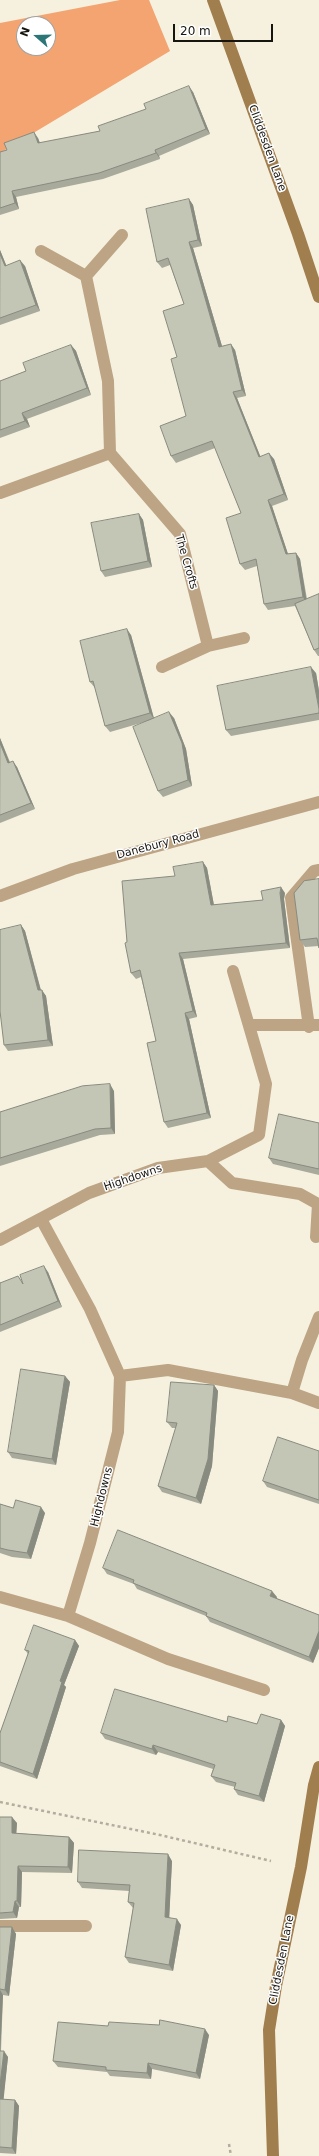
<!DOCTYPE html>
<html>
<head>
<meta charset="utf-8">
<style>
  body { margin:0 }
  #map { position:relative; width:319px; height:2156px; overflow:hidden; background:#f6f1df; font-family:"DejaVu Sans",sans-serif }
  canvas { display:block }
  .north { position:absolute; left:16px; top:16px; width:40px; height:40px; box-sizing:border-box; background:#fff; border:1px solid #a2a19f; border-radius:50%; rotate:290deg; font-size:11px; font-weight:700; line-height:16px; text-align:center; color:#17150f }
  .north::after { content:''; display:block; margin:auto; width:14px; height:18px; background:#2c7678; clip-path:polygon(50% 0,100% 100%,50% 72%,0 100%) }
  .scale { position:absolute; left:173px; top:24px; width:100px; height:18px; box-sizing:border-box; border:2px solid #17150f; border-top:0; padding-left:5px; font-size:12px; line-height:14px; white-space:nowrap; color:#17150f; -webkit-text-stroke:3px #fff; paint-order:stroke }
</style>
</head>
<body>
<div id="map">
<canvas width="319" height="2156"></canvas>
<div class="north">N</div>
<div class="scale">20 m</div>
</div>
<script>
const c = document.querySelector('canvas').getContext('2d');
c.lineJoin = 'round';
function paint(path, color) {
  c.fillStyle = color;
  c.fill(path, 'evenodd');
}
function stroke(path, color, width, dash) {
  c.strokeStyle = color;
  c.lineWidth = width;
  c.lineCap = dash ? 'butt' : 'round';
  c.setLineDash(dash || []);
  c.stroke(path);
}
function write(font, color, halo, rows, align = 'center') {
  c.font = font + ' "DejaVu Sans",sans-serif';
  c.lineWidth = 3;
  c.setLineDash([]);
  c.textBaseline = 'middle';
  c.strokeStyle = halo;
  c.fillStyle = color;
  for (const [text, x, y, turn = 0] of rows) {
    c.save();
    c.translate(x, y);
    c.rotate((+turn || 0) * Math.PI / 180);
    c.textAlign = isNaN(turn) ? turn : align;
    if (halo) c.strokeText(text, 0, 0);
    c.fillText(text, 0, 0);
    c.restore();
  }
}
const forest = new Path2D(`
  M120 0H149L170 51 0 153V23ZM24 24H48V48H24Z`);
const path = new Path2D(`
  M0 1802 160 1835 271 1861
  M229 2144 231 2156`);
const lane = new Path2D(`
  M309 1027 291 898 314 871 319 870
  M0 1926H86`);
const street = new Path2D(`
  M41 251 86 276 122 235
  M86 276 108 381 110 453 180 534 208 646
  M0 493 110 453
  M162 667 208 646 244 638
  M0 896 73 869 319 802
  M249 1025H319
  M208 1161 232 1183 300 1194 318 1204 316 1237
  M41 1219 90 1309 120 1376 118 1432 90 1543 68 1616
  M0 1240 89 1193 158 1168 208 1161 259 1135 266 1084 233 971
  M120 1376 168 1370 292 1393 319 1403
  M292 1393 302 1360 319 1317
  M0 1597 68 1616 168 1659 264 1690`);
const secondary = new Path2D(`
  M213 0 298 234 319 297
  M273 2156 269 2030 276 1986 301 1867 314 1785 319 1767`);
const wall = new Path2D(`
  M193 92 210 134 159 156 160 159 103 179 16 197 19 209 0 215V152L7 150 38 138 40 143 100 131Z
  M189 199 193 205 202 246 193 248 222 346 235 350 246 396 237 398 260 456 274 459 288 500 272 506 288 554 296 553 300 559 307 599 319 594V656H318L314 650 295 606 268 610 264 604 257 566 245 570 240 564 241 513 215 448 176 463 171 456 186 416 177 357 184 304 170 265 162 268 157 262Z
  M0 250 6 265 25 266 40 311 0 325Z
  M71 345 76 351 91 395 27 419 30 427 0 438V381L26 371Z
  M139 514 143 520 152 567 105 577 101 571Z
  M131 635 154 718H174L186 749 192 786 163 797 158 791 148 721 110 732 105 726 95 688 90 682Z
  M316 673 319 691V720L231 736 226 730Z
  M0 738 10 762 17 767 35 809 0 823Z
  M203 862 207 868 214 905 263 900 285 893 284 899 290 948 183 959 197 1017 189 1019 211 1118 168 1128 164 1122 156 1041 141 977 136 979 131 973 127 942 175 876Z
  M304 881 319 946 305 947 300 940Z
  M21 925 25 931 41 990 46 996 53 1046 8 1051 4 1045Z
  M114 1091 115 1134 100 1135 0 1166V1112Z
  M319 1123V1175L273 1164 269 1158Z
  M48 1272 62 1307 0 1332V1282L1 1283 23 1284Z
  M65 1376 70 1382 56 1465 12 1458 8 1452Z
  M214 1385 218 1391 212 1466 201 1504 162 1492 158 1486 176 1428H172L167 1422Z
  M319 1451V1504L267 1487 263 1481Z
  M0 1504 13 1508 45 1513 31 1559 12 1557 0 1553Z
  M103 1568 277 1597 276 1598 319 1615V1648L313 1663 210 1622 206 1616 137 1589 134 1584 107 1574Z
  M75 1640 79 1646 64 1685 66 1687 37 1779 0 1766V1733L28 1654 25 1650Z
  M281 1720 285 1726 264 1802 238 1795 234 1789 235 1787 216 1782 211 1776 213 1769 158 1752 156 1755 105 1739 101 1733 227 1722 257 1724Z
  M0 1817 17 1823 16 1833 69 1837 74 1843 72 1873 22 1872 21 1907H19L17 1918 0 1919Z
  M172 1861 169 1917 181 1925 173 1971 129 1963 125 1957 133 1908 128 1902 129 1891 82 1888 78 1882Z
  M0 1927H12L16 1934 9 1996 3 1995 1 2051 8 2057 3 2100H15L19 2106 16 2154 0 2153Z
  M209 2035 200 2079 152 2069 151 2079 110 2076 107 2072 58 2067 53 2061Z`);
const shadedWall = new Path2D(`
  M189 86 193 92 210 134 206 129Z
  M34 132 38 138 42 149 38 143Z
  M155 150 159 156 160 159 156 153Z
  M12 191 16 197 19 209 15 203Z
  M189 199 193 205 202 246 198 240Z
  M189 242 193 248 224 353 219 347Z
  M0 250 9 272 5 266 0 254Z
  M20 260 25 266 40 311 36 305Z
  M231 344 235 350 246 396 242 390Z
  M71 345 76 351 91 395 87 388Z
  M233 392 237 398 263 463 259 457Z
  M22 413 27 419 30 427 25 421Z
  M269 453 274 459 288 500 284 494Z
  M268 500 272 506 290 560 286 554Z
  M139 514 143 520 152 567 148 561Z
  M296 553 300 559 307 604 303 597Z
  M127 629 131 635 154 719 150 713Z
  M311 667 316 673 319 691V709Z
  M169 712 174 718 186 749 192 786 188 780Z
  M0 738 12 769 8 763 0 743Z
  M13 761 17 767 35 809 31 803Z
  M203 862 207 868 215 911 211 905Z
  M281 887 285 893 284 899 290 948 286 943 280 893Z
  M21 925 25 931 42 995V990L46 996 53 1046 48 1040 38 990Z
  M179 953 183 959 197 1017 193 1011Z
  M185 1013 189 1019 211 1118 207 1113Z
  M110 1084 114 1091 115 1134 111 1128Z
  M44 1266 48 1272 62 1307 58 1301Z
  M65 1376 70 1382 56 1465 52 1459Z
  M214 1385 218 1391 212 1466 201 1504 196 1498Z
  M41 1507 45 1513 31 1559 27 1553Z
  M272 1591 277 1597 275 1602 270 1596Z
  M319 1631V1648L313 1663 309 1657Z
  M75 1640 79 1646 64 1685 66 1687 37 1779 33 1774 60 1681Z
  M281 1720 285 1726 264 1802 259 1796Z
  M153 1745 158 1752 156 1755 152 1749Z
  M12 1817 17 1823 16 1839 12 1833Z
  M69 1837 74 1843 72 1873 68 1867Z
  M168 1854 172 1861 169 1923 165 1917Z
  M18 1866 22 1872 21 1907 17 1901Z
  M15 1901 19 1907 17 1918 13 1912Z
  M177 1919 181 1925 173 1971 169 1965Z
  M12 1927 16 1934 9 1996 5 1990Z
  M0 1990 3 1995 0 2056Z
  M205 2029 209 2035 200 2079 196 2073Z
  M4 2051 8 2057 3 2105 0 2102V2085Z
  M148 2063 152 2069 151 2079 147 2073Z
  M15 2100 19 2106 16 2154 12 2148Z`);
const building = new Path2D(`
  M189 86 206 129 155 150 156 153 99 173 12 191 15 203 0 208V152L7 150 4 143 34 132 38 143 100 131 98 126 146 109 144 104Z
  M189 199 198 240 189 242 219 347 231 344 242 390 233 392 259 457 269 453 284 494 268 500 286 554 296 553 303 597 264 604 256 559 240 564 226 518 241 513 212 441 171 456 160 426 186 416 171 359 177 357 163 311 184 304 168 258 157 262 146 209Z
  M0 254 5 266 20 260 36 305 0 318Z
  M71 345 87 388 22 413 25 421 0 430V381L26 371 23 363Z
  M139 514 148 561 101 571 91 523Z
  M319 594V648L314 650 295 604Z
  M127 629 150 713 105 726 93 681 90 682 80 641Z
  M311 667 319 709V713L226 730 217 686Z
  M169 712 182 743 188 780 158 791 133 727Z
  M0 743 8 763 13 761 31 803 0 815Z
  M203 862 211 905 263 900 261 891 281 887 280 893 286 943 179 953 193 1011 185 1013 207 1113 164 1122 147 1043 156 1041 140 970 131 973 125 943 127 942 122 881 175 876 173 867Z
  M319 879V948L317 938 300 940 294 893 304 881Z
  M21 925 38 990H42L48 1040 4 1045 0 1011V930Z
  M110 1084 111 1128 95 1129 0 1158V1112L82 1086Z
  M279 1114 319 1123V1169L269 1158Z
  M44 1266 58 1301 0 1325V1283L18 1276 23 1284 20 1275Z
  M21 1369 65 1376 52 1459 8 1452Z
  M171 1382 214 1385 208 1459 196 1498 158 1486 177 1423 167 1422Z
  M278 1437 319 1451V1500L263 1481Z
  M16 1500 41 1507 27 1553 8 1550 0 1548V1504L13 1508Z
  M118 1530 272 1591 270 1596 319 1615V1631L309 1657 206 1616 207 1613 133 1583 134 1580 103 1568Z
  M34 1625 75 1640 60 1681 62 1682 33 1774 0 1762V1733L29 1651 25 1650Z
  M115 1689 227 1722 228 1716 257 1724 261 1714 281 1720 259 1796 234 1789 236 1783 211 1776 215 1765 153 1745 152 1749 101 1733Z
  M0 1817H12V1833L69 1837 68 1867 18 1866 17 1901H15L13 1912 0 1913Z
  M79 1850 168 1854 165 1917 177 1919 169 1965 125 1957 134 1903 128 1902 130 1885 78 1882Z
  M0 1927H12L5 1990 0 1989Z
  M160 2020 205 2029 196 2073 148 2063 147 2073 106 2070V2067L53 2061 58 2022 108 2026 109 2022 159 2025Z
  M0 2051H4L0 2085Z
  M0 2099 15 2100 12 2148 0 2147Z`);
const streetNames = [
  ["Cliddesden Lane",267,148,70],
  ["The Crofts",186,562,74],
  ["Danebury Road",158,845,-15],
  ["Highdowns",133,1178,-19],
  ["Highdowns",102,1497,-76],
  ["Cliddesden Lane",282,1960,-79]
];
paint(forest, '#f3a471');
stroke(path, '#b1ad9f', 2.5, [3, 3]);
stroke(lane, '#bca484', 12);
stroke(street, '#bca484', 12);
stroke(secondary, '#a17e4e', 12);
paint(wall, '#a8aa9c');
paint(shadedWall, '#888b7f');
paint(building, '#c3c6b5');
stroke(building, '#888b7f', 1);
write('11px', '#17150f', '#fff', streetNames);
</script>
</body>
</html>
